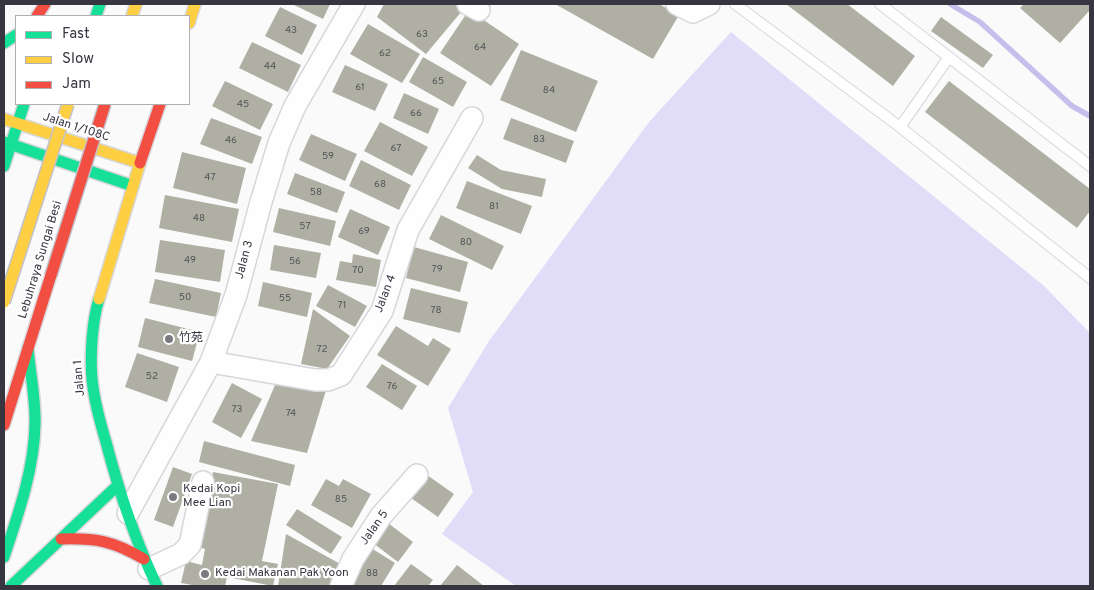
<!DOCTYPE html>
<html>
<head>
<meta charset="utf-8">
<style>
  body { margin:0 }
  #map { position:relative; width:1094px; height:590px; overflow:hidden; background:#fafafa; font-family:Overpass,sans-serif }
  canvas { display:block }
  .frame { position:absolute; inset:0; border:5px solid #373540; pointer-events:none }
  .legend { position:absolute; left:15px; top:15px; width:175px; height:90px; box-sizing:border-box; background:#fff; border:1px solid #afaeb3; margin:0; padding:6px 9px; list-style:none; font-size:15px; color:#373540 }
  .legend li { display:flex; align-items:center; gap:10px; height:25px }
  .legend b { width:25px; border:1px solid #afaeb3 }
</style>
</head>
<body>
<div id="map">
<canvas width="1094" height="590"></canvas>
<div class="frame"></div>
<ul class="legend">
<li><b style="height:6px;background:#16e098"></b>Fast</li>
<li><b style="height:6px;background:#ffcf43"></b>Slow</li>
<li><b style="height:6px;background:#f24e42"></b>Jam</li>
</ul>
</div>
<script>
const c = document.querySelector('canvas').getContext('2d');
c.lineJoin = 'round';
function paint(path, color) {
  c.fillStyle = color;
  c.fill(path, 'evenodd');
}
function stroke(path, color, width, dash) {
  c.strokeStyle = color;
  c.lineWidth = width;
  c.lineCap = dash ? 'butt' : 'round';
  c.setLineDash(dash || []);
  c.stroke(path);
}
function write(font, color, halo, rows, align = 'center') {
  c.font = font + ' Overpass,"Noto Sans SC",sans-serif';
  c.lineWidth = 4.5;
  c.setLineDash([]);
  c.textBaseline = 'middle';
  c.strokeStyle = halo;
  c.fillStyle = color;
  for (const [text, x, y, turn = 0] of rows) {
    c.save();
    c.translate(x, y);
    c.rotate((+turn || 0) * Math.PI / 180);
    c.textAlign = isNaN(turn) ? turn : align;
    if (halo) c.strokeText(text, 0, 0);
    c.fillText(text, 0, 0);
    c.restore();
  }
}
const forest = new Path2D(`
  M731 32 1043 285 1090 333V586H516L442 534 473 492 448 408 489 341 649 122Z`);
const stream = new Path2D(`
  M950 4 980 22 1072 106 1090 116`);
const building = new Path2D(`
  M292 4H330L323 19Z
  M384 4H464L467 5 426 54 377 17Z
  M555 4H659L679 15 653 59Z
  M786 4H847L915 56 893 86Z
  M1024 4H1090V10L1060 43 1020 8Z
  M280 7 317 25 302 55 265 36Z
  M469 10 519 44 491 86 440 53Z
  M941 17 993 55 983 68 931 31Z
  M368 24 420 54 402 83 350 54Z
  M252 42 301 65 288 92 239 68Z
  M521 50 598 81 576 132 500 100Z
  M423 57 467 82 453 107 409 82Z
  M345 65 388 84 375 111 332 92Z
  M225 81 273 104 260 130 212 106Z
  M949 81 1090 189V211L1077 228 925 112Z
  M404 93 439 109 428 134 393 118Z
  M211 118 262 137 252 164 200 144Z
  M511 118 574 141 566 163 503 139Z
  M380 122 428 147 412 176 364 151Z
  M311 134 357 154 345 181 299 160Z
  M182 152 246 168 237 204 173 188Z
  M477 155 501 170 546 179 542 197 502 189 468 168Z
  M361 160 411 185 399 210 349 186Z
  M295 173 345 192 337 213 287 194Z
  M467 181 532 206 521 234 456 208Z
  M165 195 239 209 232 242 159 228Z
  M279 208 336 221 330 246 273 232Z
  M350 209 390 227 378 255 338 237Z
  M441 215 504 246 492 270 429 239Z
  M160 240 225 250 220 282 155 272Z
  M274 245 321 253 316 278 270 270Z
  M414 247 468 262 460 292 406 278Z
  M353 254 381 260 376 287 336 280 340 261 352 263Z
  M155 279 221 293 216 317 149 303Z
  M263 282 312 293 307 317 258 306Z
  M328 285 367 306 355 327 316 306Z
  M411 288 468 302 460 333 403 319Z
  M313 309 350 336 327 369 301 364Z
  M145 318 200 332 192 361 138 347Z
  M396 326 428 346 433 338 451 349 428 386 377 355Z
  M137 353 179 367 167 402 125 387Z
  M382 364 417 386 402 410 366 387Z
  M278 378 327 387 307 453 251 441Z
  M232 383 262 399 241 438 212 422Z
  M204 441 295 465 290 486 199 462Z
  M173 467 192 474 173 527 154 520Z
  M213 472 278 484 262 561 278 564 273 586 227 577 225 586H198L181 583 186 561 202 565 205 549 197 547Z
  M427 475 454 494 438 517 411 498Z
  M326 479 339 486 343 479 371 494 352 528 311 505Z
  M297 509 342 537 331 554 286 525Z
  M388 523 413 542 398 562 373 543Z
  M286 534 344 566 333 586H278Z
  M371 548 395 563 381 586H351L349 585Z
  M411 564 433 580 428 586H394Z
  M457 565 484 586H440Z`);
const lane = new Path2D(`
  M735 4 900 127 1090 278
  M880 4 1090 166
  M900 127 949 57`);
const street = new Path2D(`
  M468 4 479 10
  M677 4 693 12 709 4
  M211 362 315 380H328L341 375 382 311 408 230 472 118
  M128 513 211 362 236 295 261 202 279 143 295 106 354 4
  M149 569 181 554 190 545 203 482
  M341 586 353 559 381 516 417 475`);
const fast = new Path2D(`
  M96 16 100 4
  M4 43 16 35
  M4 142 133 186
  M4 166 24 104
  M99 299C92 321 90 356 92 379 94 400 100 422 106 442 119 492 135 540 157 586
  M4 557C18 515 34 470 35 425 36 401 30 372 28 348
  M11 586 117 486`);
const slow = new Path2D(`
  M132 16 136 4
  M189 23 195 4
  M4 119 140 163 99 299`);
const jam = new Path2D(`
  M37 16 45 4
  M140 163 160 104
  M4 425 51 275
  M61 539C97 538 113 541 144 559`);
const slowBridge = new Path2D(`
  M4 302 68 104`);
const jamBridge = new Path2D(`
  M51 275 105 104`);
const markers = [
  [169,339,5,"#7b7a81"],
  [173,497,5,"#7b7a81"],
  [205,574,5,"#7b7a81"]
];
const numberNames = [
  ["43",291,31],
  ["63",422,35],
  ["64",480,48],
  ["62",385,54],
  ["44",270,67],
  ["65",438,82],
  ["61",360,88],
  ["84",549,91],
  ["45",243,105],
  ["66",416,114],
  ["83",539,140],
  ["46",231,141],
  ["67",396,149],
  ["59",328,157],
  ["47",210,178],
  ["68",380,185],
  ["58",316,193],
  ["81",494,207],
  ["48",199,219],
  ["57",305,227],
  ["69",364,232],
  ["80",466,243],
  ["49",190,261],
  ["56",295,262],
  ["79",437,270],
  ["70",358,271],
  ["50",185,298],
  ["55",285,299],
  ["71",342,306],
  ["78",436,311],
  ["72",322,350],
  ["52",152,377],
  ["76",392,387],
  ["73",237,410],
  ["74",291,414],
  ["85",341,500],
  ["88",372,574]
];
const streetNames = [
  ["Jalan 1/108C",76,128,18],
  ["Lebuhraya Sungai Besi",41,260,-73],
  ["Jalan 3",245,260,-75],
  ["Jalan 4",386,294,-69],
  ["Jalan 1",80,378,-95],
  ["Jalan 5",375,528,-55]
];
const poiNames = [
  ["竹苑",179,339],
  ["Kedai Kopi",183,490],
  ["Mee Lian",183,504],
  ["Kedai Makanan Pak Yoon",215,574]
];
paint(forest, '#e1dcf8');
stroke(stream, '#c7bfeb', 5.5);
paint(building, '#afb0a3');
stroke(lane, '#d7d6db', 12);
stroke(street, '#d7d6db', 24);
stroke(fast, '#d7d6db', 14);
stroke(slow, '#d7d6db', 14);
stroke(jam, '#d7d6db', 14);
stroke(lane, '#fefefe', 10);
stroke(street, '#fefefe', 21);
stroke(fast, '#16e098', 11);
stroke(slow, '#ffcf43', 11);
stroke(jam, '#f24e42', 11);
stroke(slowBridge, '#c2c0cb', 14, []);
stroke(jamBridge, '#c2c0cb', 14, []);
stroke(slowBridge, '#ffcf43', 11);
stroke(jamBridge, '#f24e42', 11);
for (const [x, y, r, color] of markers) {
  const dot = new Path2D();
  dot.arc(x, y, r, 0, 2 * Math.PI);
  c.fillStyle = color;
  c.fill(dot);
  stroke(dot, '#fff', 2);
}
write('10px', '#555459', null, numberNames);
write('12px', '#373540', '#fff', streetNames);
write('12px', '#373540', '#fff', poiNames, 'left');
</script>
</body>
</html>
